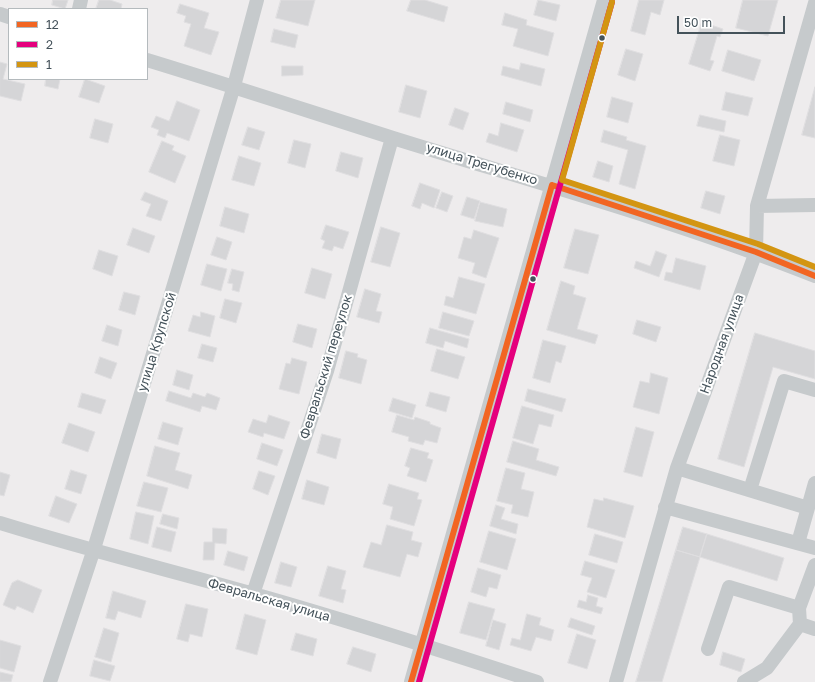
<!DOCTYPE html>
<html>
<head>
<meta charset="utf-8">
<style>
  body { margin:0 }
  #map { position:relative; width:815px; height:682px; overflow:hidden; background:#eeeced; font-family:"Golos Text",sans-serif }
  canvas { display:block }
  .legend { position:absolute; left:8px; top:8px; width:140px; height:72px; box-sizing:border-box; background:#fff; border:1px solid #b4babd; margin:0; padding:5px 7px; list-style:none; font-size:12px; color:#44525a }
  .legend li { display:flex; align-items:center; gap:8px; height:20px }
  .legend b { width:20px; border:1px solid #b4babd }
  .scale { position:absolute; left:677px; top:16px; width:108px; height:18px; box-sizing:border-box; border:2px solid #44525a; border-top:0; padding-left:5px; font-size:12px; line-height:14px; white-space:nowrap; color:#44525a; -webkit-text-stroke:3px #fff; paint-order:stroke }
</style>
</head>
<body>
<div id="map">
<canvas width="815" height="682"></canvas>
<ul class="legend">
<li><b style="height:5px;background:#f26522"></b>12</li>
<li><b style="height:5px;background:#e5007d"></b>2</li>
<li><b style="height:5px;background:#d39512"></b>1</li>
</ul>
<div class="scale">50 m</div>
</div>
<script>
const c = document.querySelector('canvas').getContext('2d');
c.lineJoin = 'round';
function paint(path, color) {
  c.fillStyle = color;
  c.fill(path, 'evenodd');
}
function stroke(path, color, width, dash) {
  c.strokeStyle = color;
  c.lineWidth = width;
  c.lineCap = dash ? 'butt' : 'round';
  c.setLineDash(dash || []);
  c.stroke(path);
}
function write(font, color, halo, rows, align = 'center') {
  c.font = font + ' "Golos Text",sans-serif';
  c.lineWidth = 4;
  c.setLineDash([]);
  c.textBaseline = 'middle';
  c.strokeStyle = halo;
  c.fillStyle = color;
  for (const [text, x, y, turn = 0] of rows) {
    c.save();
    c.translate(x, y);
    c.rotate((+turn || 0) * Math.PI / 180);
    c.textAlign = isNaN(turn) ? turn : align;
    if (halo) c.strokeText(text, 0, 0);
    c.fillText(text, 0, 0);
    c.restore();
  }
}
const building = new Path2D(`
  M53 0H68L65 9 52 5Z
  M99 0H110L122 4 121 9H96Z
  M281 0H315L308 26 276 18Z
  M411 0H425L448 7 444 22 407 11Z
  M538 0 560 5 556 21 534 15Z
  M639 0H664L660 15 651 12 645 35 631 31Z
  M743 0H778L768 36 736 28Z
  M180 4 209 13 204 28 219 32 211 55 184 46 191 24 184 22 186 16 177 13Z
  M505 13 527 20 526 25 554 33 548 56 513 46 518 29 502 25Z
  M702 22 723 29 720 37 717 36 710 60 714 61 710 71 689 64Z
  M274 29 298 35 295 48 271 42Z
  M626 49 643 54 635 81 618 75Z
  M728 50 761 60 754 81 722 71Z
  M0 62 7 64 3 79 25 84 21 101 0 96Z
  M521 63 545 69 541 86 501 75 503 66 519 70Z
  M282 66H303V75L282 76Z
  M46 79H60L58 89 45 86Z
  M85 79 105 86 99 103 79 97Z
  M406 85 427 91 420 118 399 112Z
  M815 87V138L802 135Z
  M726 92 753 98 748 116 722 110Z
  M612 97 633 103 628 123 607 117Z
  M177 101 200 110 189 141 167 133 165 138 157 135 159 130 151 127 156 116 169 121Z
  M506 102 533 110 530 122 503 114Z
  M455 108 469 113 463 130 449 125Z
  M700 115 726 121 724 132 697 126Z
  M95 119 113 124 108 143 90 138Z
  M501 123 524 130 517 152 486 142 489 133 498 136Z
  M248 127 265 132 259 150 242 145Z
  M604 130 627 137 626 140 646 146 635 189 619 184 628 150 601 142Z
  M720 135 740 140 734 166 713 161Z
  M294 140 311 144 305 168 288 163Z
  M162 141 174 146 172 150 186 156 175 183 149 172Z
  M341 152 363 158 358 178 336 171Z
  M239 156 261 163 254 186 232 180Z
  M598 161 613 166 609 182 593 177Z
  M420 183 440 190 434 208 422 203 420 209 412 206Z
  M706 191 725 196 720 214 701 208Z
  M145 192 168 201 161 221 146 216 151 204 141 200Z
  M442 192 453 196 447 212 436 208Z
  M467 197 480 201 474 219 461 215Z
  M480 202 507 209 503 227 475 221Z
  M225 207 249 214 244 233 220 226Z
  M326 225 349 232 343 249 334 246 332 251 322 248 325 241 321 239Z
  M381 227 400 233 390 267 371 262Z
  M133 228 155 236 149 253 127 245Z
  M575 229 599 235 588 274 564 268Z
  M474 230 499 238 486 278 472 273 475 263 458 258 464 237 471 239Z
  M217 237 232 242 226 260 211 255Z
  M99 250 118 256 112 276 93 269Z
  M656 251 667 255 659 277 634 268 636 261 650 266Z
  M676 258 706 266 700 290 664 280 666 272 672 273Z
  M207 264 227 269 221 291 201 285Z
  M312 268 332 274 325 299 305 293Z
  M232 269 244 272 239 292 232 290 233 284 228 283Z
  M459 277 485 284 476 314 444 305 446 296 453 298Z
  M561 281 575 286 573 294 586 298 577 329 598 335 595 344 547 330Z
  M365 289 381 294 376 311 382 312 379 323 357 317Z
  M124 292 140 296 135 315 119 310Z
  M225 299 242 303 236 323 220 318Z
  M201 312 215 316 210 337 188 331 193 315 200 317Z
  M443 312 474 321 469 336 439 328Z
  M637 320 661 327 656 342 633 334Z
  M298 324 317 329 312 348 293 342Z
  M107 325 122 330 118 346 102 341Z
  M430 328 469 339 467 348 445 341 443 348 426 343Z
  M755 333 815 351V379L773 367 744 467 718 459Z
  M543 340 566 346 561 363 556 361 550 383 533 378Z
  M202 344 217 348 213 362 198 358Z
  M437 349 465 357 458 379 431 371Z
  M346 351 358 354 357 357 367 360 361 384 339 378Z
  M100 357 117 363 111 379 95 373Z
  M292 358 307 362 299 394 279 389 286 363 290 364Z
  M177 370 193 375 189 390 173 385Z
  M651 373 668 378 659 414 633 407 640 381 649 383Z
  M528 389 566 399 562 412 525 401Z
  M169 391 191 398 193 393 205 397 207 393 220 398 216 410 202 406 200 412 166 401Z
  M430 392 450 397 446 412 426 406Z
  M82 393 106 400 101 414 78 407Z
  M393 398 416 405 412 418 389 411Z
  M522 406 554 415 551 427 539 424 533 444 513 438Z
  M269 415 290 422 284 439 264 433 263 437 248 432 253 419 266 423Z
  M397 415 414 420 415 417 430 422V424L441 428 437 443 425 440 423 445 408 441 409 437 392 432Z
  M163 422 183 428 178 445 158 439Z
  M69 423 95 432 88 452 62 443Z
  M636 427 654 432 642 477 624 472Z
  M322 434 341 439 336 459 317 453Z
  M513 441 539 449 536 460 559 467 556 476 507 462Z
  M262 443 283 450 277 466 257 459Z
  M155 446 180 453 175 470 192 475 188 489 147 476Z
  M411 448 429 453 427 458 433 460 426 482 407 476 410 468 405 466Z
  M506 468 525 473 521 489 534 492 528 517 511 513 513 505 497 501Z
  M71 470 87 475 81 494 65 489Z
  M259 471 275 476 268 495 253 489Z
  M0 472 10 475 4 496 0 495Z
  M307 480 329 487 324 505 302 499Z
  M144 482 168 488 161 512 137 506Z
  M389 484 419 493 417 499 422 500 414 526 390 519 393 507 383 504Z
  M56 496 77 504 69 523 49 516Z
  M604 498 634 506 625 538 587 527 594 499 603 501Z
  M496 505 505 508 501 519 518 524 516 534 490 526Z
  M136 512 154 516 148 544 130 539Z
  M163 514 179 518 177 529 160 524Z
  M387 525 413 532 411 540 422 543 418 557 407 554 400 577 363 567 371 542 381 545Z
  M157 527 176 532 171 552 152 547Z
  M683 527 707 534 700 557 676 550Z
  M213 528 227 529 226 544 215 543 214 560H203L204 542H212Z
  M489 531 516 539 507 570 480 562Z
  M595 534 623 542 617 563 589 555Z
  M707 534 784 558 777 581 700 557Z
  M676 550 700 557 662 682H636Z
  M228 551 248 557 244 571 224 565Z
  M585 561 615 570 606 598 587 592 592 578 581 575Z
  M281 562 297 567 291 587 275 583Z
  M328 566 346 571 341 589 346 590 343 603 319 596Z
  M478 568 501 575 497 589 489 587 486 597 471 592Z
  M18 580 42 590 33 613 17 606 15 610 3 605 12 583Z
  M113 591 146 601 141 618 118 611 115 620 106 618Z
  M588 595 598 598 596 606 603 608 601 614 577 607 579 600 586 602Z
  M469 602 495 609 486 640 460 633Z
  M186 604 208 609 202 637 190 634 188 642 177 639Z
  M245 614 266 620 257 655 236 649Z
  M527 614 541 618 539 625 554 630 551 641 536 637 531 651 510 645 512 638 520 640Z
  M571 618 595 626 592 635 568 627Z
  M493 620 506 624 499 650 486 646Z
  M104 628 119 633 111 662 95 657Z
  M296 633 317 639 313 656 291 650Z
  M577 634 596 640 587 669 568 663Z
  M0 640 21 646 14 672 0 668Z
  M353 647 376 654 371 672 347 664Z
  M723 652 745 659 741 672 720 665Z
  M94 660 115 666 110 681 90 676Z
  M0 672 13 675 11 682H0Z`);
const minor = new Path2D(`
  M79 9 81 0
  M0 14 9 17
  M147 60C229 85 311 112 393 138 534 182 677 221 815 276
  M757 206 815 205
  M677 468 808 508
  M750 490 784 381 815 390
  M665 507 815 548
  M0 523C84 549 169 570 254 594 349 621 443 651 537 682
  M798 543 815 483
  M253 594 327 371 392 138
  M800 624 815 629
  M708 649 729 587 799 608
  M50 682 93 552 234 86 257 0
  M411 682 604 0
  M616 682 677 468 756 252 757 206 815 3
  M744 682 767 668 800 624 799 608 815 565`);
const bus1 = new Path2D(`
  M411 682 552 185 756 252 815 276`);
const bus2 = new Path2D(`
  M419 682 612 2`);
const bus3 = new Path2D(`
  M612 2 562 180 758 244 815 267`);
const markers = [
  [602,38,3.5,"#44525a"],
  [533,279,3.5,"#44525a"]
];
const streetNames = [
  ["улица Трегубенко",482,164,17],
  ["улица Крупской",157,342,-73],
  ["Народная улица",722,344,-70],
  ["Февральский переулок",326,367,-73],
  ["Февральская улица",269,600,16]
];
paint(building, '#d5d5d7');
stroke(building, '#dfdee0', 1);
stroke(minor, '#c6cacc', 14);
stroke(bus1, '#f26522', 6);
stroke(bus2, '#e5007d', 6);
stroke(bus3, '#d39512', 6);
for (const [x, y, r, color] of markers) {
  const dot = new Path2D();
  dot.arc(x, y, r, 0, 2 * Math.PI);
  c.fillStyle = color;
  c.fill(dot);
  stroke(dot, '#fff', 1.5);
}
write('13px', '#44525a', '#fff', streetNames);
</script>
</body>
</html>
